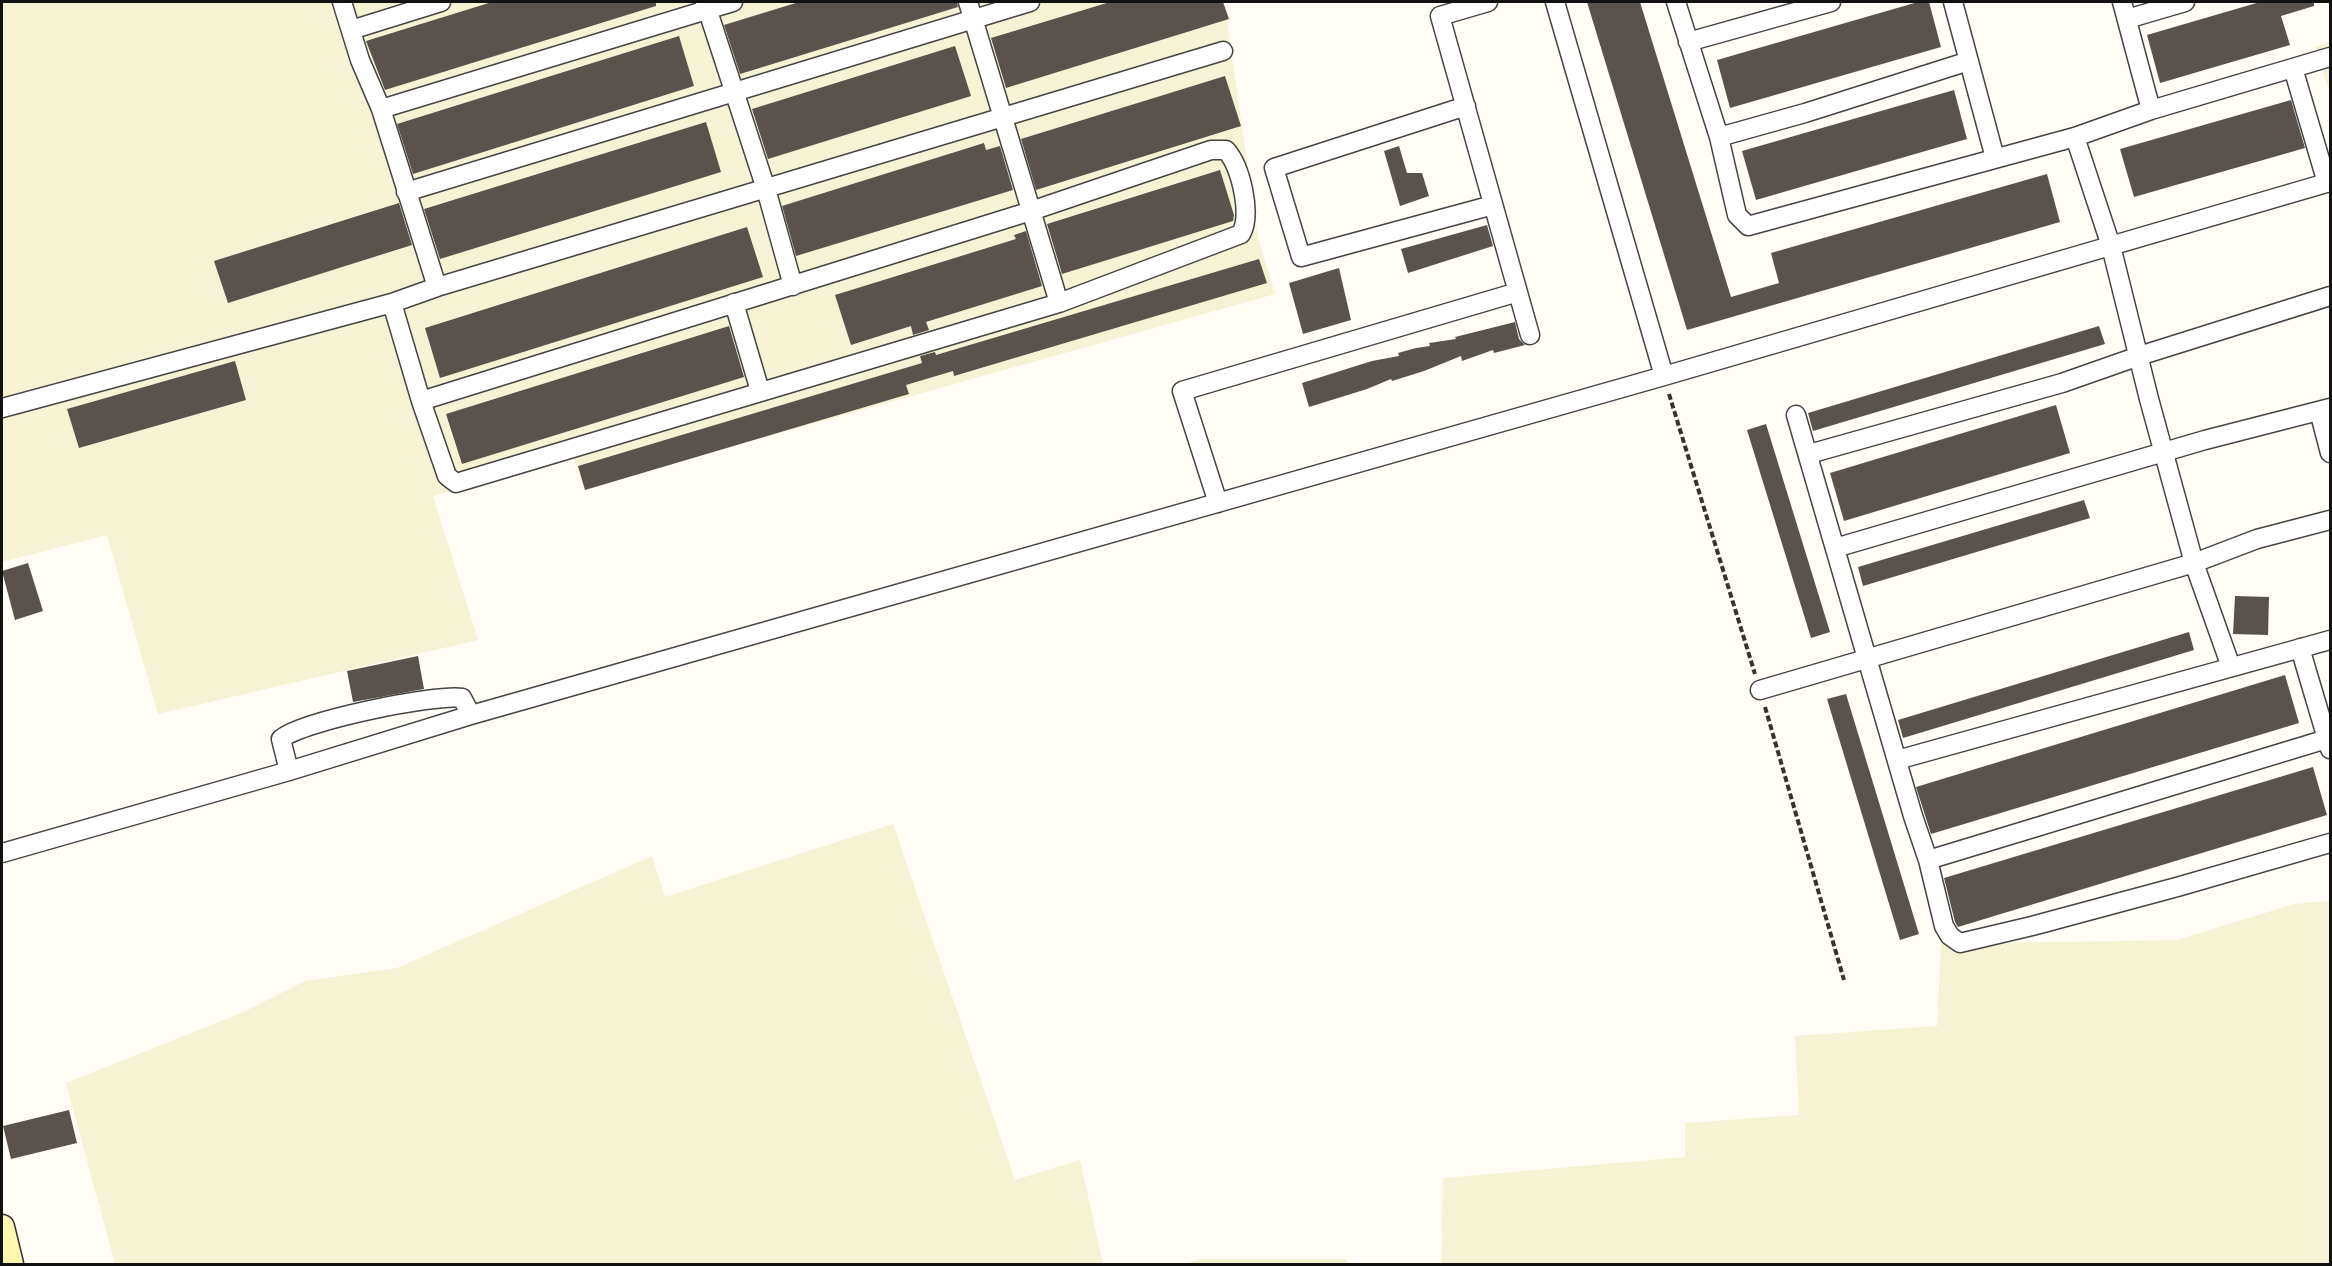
<!DOCTYPE html>
<html>
<head>
<meta charset="utf-8">
<style>
  body { margin:0 }
  #map { position:relative; width:2332px; height:1266px; overflow:hidden; background:#fffdf5; font-family:"Zilla Slab",serif }
  canvas { display:block }
  .frame { position:absolute; inset:0; border:3px solid #111; pointer-events:none }
</style>
</head>
<body>
<div id="map">
<canvas width="2332" height="1266"></canvas>
<div class="frame"></div>
</div>
<script>
const c = document.querySelector('canvas').getContext('2d');
c.lineJoin = 'round';
function paint(path, color) {
  c.fillStyle = color;
  c.fill(path, 'evenodd');
}
function stroke(path, color, width, dash) {
  c.strokeStyle = color;
  c.lineWidth = width;
  c.lineCap = dash ? 'butt' : 'round';
  c.setLineDash(dash || []);
  c.stroke(path);
}
const farmland = new Path2D(`
  M2 2H1224L1258 238 1275 294 584 488 572 455 433 496 478 640 158 714 107 535 2 562Z
  M2330 42V94L2315 47Z
  M893 824 1015 1180 1080 1160 1103 1264H115L66 1083 241 1013 305 981 397 968 652 856 665 897Z
  M2330 901V1264H1441L1443 1178 1685 1157V1123L1799 1115 1795 1036 1937 1026 1941 944 2177 940 2294 904Z
  M1202 1259H1346L1348 1264H1184Z`);
const building = new Path2D(`
  M492 2H656V6L385 90 366 41Z
  M799 2H957L958 7 740 74 724 25Z
  M1110 2H1223L1229 19 1006 88 991 38Z
  M1587 2H1640L1731 297 1779 283 1771 253 2047 174 2060 222 1687 330Z
  M1918 2H1929L1941 47 1730 108 1717 60Z
  M2260 2H2314V6L2281 16 2290 45 2160 83 2147 35Z
  M679 36 694 86 413 174 397 124Z
  M955 46 971 96 768 159 752 109Z
  M1225 76 1241 126 1036 190 1021 139Z
  M1954 90 1967 139 1756 200 1742 151Z
  M2291 100 2305 148 2134 197 2120 149Z
  M706 122 721 172 440 259 424 209Z
  M984 143 986 150 1000 146 1013 190 796 256 782 206Z
  M1399 146 1407 173H1422L1429 196 1400 206 1384 151Z
  M1220 170 1234 215 1233 221 1062 274 1047 224Z
  M399 203 412 245 228 303 214 261Z
  M1487 225 1493 246 1408 273 1401 249Z
  M747 227 763 277 440 378 425 328Z
  M1026 231 1042 286 926 322 929 330 913 335 911 326 851 345 835 295 1016 239 1014 235Z
  M1259 259 1267 283 954 376 953 371 906 385 909 394 585 490 578 466 922 363 920 356 935 352 936 355Z
  M1339 268 1351 320 1303 334 1289 283Z
  M1515 322 1519 339 1525 345 1494 353 1493 350 1462 361 1461 356 1424 371 1392 381 1391 379 1367 389 1309 407 1302 383 1372 361 1399 356 1398 353 1416 348 1430 346 1429 343 1456 339 1455 337Z
  M729 326 744 377 462 464 446 414Z
  M2099 326 2105 344 1813 431 1808 413Z
  M235 361 246 400 79 448 67 409Z
  M2056 405 2070 453 1844 521 1830 473Z
  M1766 424 1830 632 1811 638 1747 430Z
  M2084 500 2090 518 1863 586 1858 567Z
  M28 563 43 611 15 620 2 571Z
  M2235 596 2269 597 2268 635 2233 634Z
  M2189 632 2194 650 1903 738 1898 720Z
  M418 656 424 689 353 702 347 671Z
  M2285 675 2299 723 1931 834 1916 787Z
  M1846 694 1919 934 1900 940 1827 699Z
  M2313 767 2327 815 1958 927 1955 922 1944 878Z
  M69 1110 77 1143 11 1159 3 1126Z`);
const path = new Path2D(`
  M1669 394 1755 674
  M1765 707 1844 980`);
const minor = new Path2D(`
  M342 2 360 60 381 109 437 287
  M705 2 766 189 793 286
  M968 2 1059 303
  M1488 2 1440 16 1530 335
  M1555 2 1664 376
  M1676 2 1719 137 1737 215 1748 226 2075 137 2151 110 2330 57
  M1953 2 1995 158
  M2122 2 2151 110
  M2127 19 2185 2
  M351 30 441 2
  M1688 42 1831 2
  M2293 68 2327 183
  M1466 106 1274 168 1301 257 1493 205
  M381 109 733 2
  M1719 137 1805 113 1969 61
  M2075 137 2111 246 2149 399 2194 563 2231 667
  M406 192 1030 2
  M392 303 421 401 447 476 456 483 1059 303 1241 234C1252 214 1241 167 1226 150H1211L1031 211 421 401
  M734 303 760 391
  M2 408 392 303 437 287 1223 51
  M2319 411 2330 453
  M1796 415 1913 816 1928 860 1944 926 1950 936 1960 943 2032 926 2177 887 2330 843
  M1809 454 2062 383 2139 356 2330 296
  M1218 503 1182 391 1518 292
  M1835 548 2205 440 2330 408
  M2300 648 2330 749
  M1760 690 2194 563 2257 539 2330 520
  M1897 760 2330 640
  M289 771 281 739C302 721 434 694 462 698L471 715
  M2 853 289 771 471 715 1664 376 2330 182
  M1928 860 2330 738`);
const secondary = new Path2D(`
  M2 1227 11 1264`);
paint(farmland, '#f6f3d4');
paint(building, '#5a524d');
stroke(minor, '#444', 21);
stroke(secondary, '#333', 27);
stroke(path, '#333', 4, [6, 3]);
stroke(minor, '#fff', 18);
stroke(secondary, '#fff6b0', 24);
</script>
</body>
</html>
